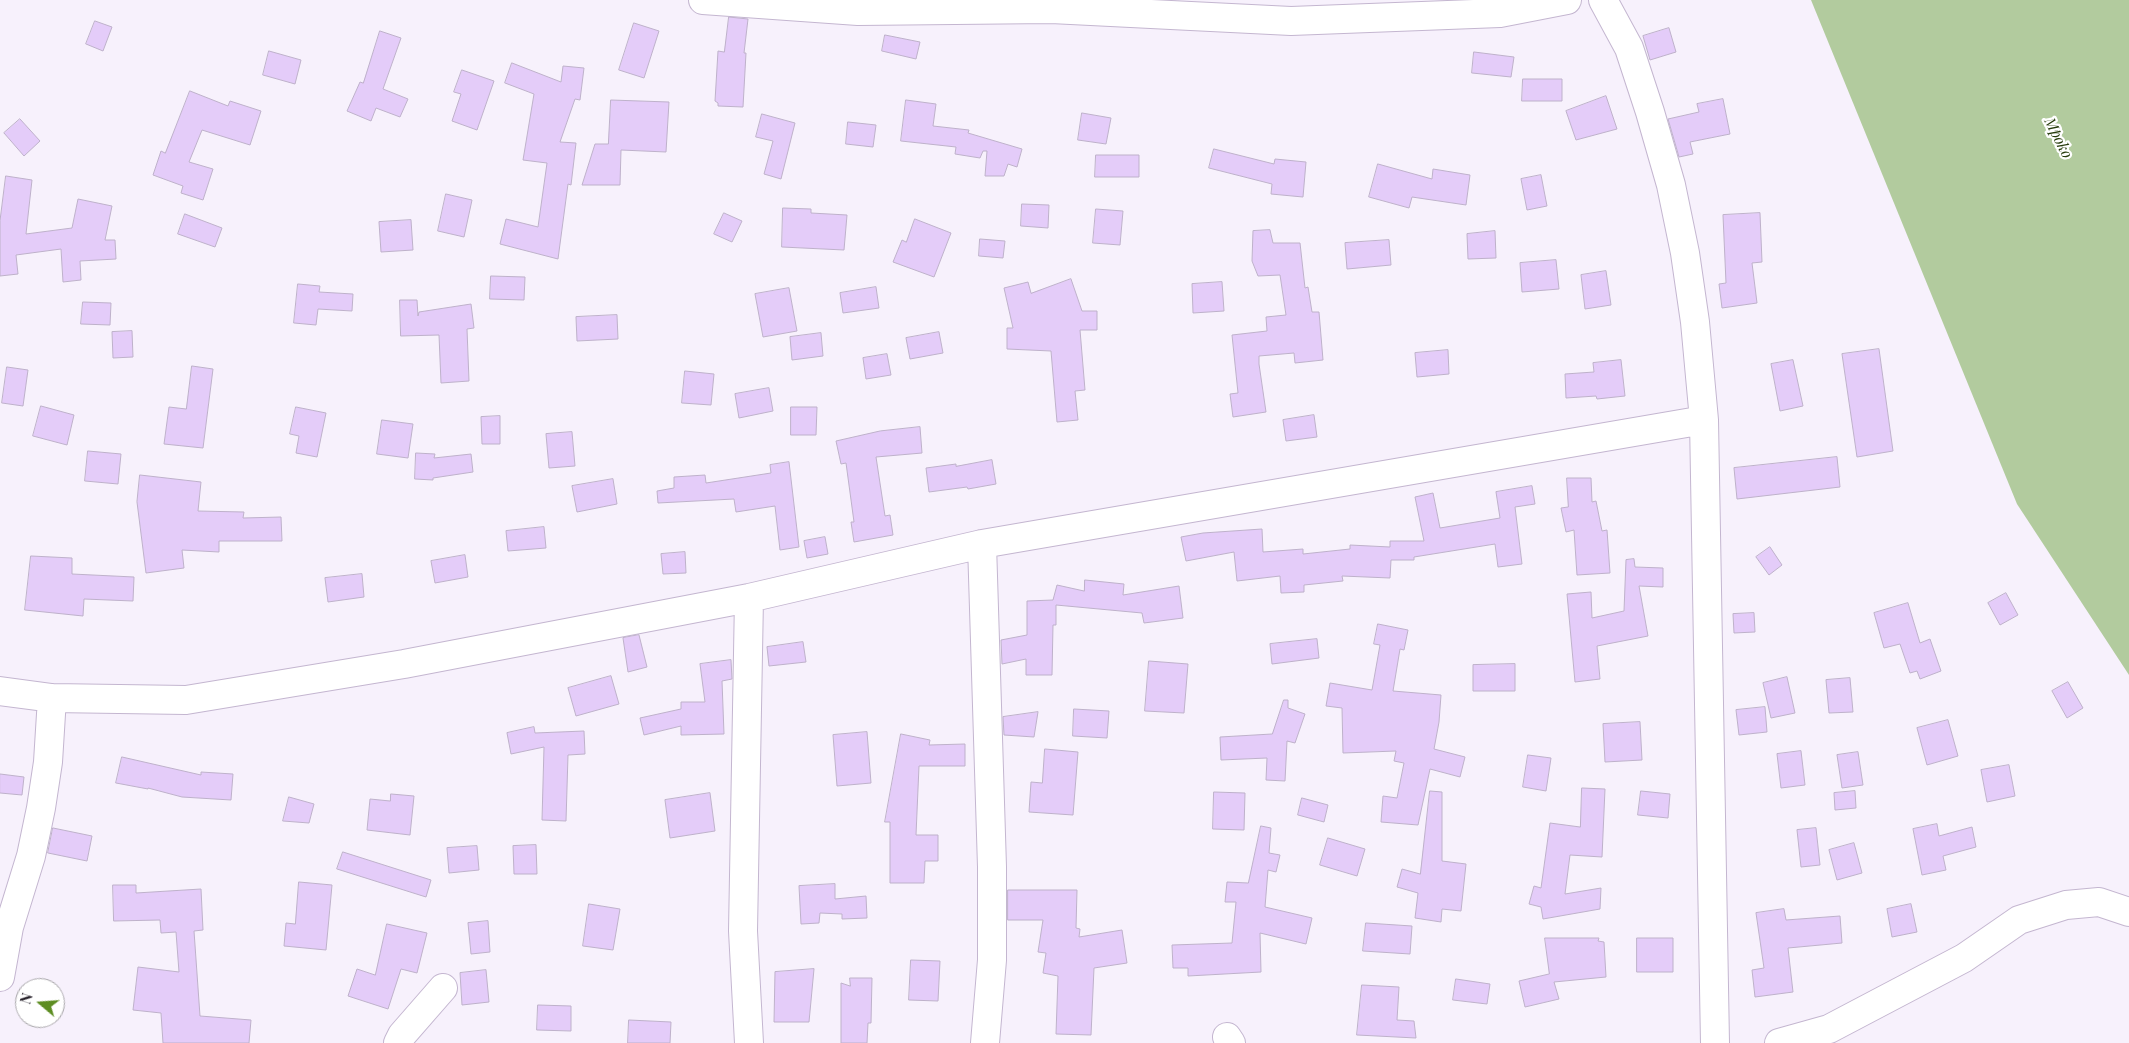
<!DOCTYPE html>
<html>
<head>
<meta charset="utf-8">
<style>
  body { margin:0 }
  #map { position:relative; width:2129px; height:1043px; overflow:hidden; background:#f7f1fc; font-family:"Playfair Display",serif }
  canvas { display:block }
  .north { position:absolute; left:15px; top:978px; width:50px; height:50px; box-sizing:border-box; background:#fff; border:1px solid #a7a5a9; border-radius:50%; rotate:288deg; font-size:14px; font-weight:700; line-height:20px; text-align:center; color:#231d27 }
  .north::after { content:''; display:block; margin:auto; width:18px; height:22px; background:#5d8d22; clip-path:polygon(50% 0,100% 100%,50% 72%,0 100%) }
</style>
</head>
<body>
<div id="map">
<canvas width="2129" height="1043"></canvas>
<div class="north">N</div>
</div>
<script>
const c = document.querySelector('canvas').getContext('2d');
c.lineJoin = 'round';
function paint(path, color) {
  c.fillStyle = color;
  c.fill(path, 'evenodd');
}
function stroke(path, color, width, dash) {
  c.strokeStyle = color;
  c.lineWidth = width;
  c.lineCap = dash ? 'butt' : 'round';
  c.setLineDash(dash || []);
  c.stroke(path);
}
function write(font, color, halo, rows, align = 'center') {
  c.font = font + ' "Playfair Display",serif';
  c.lineWidth = 4.5;
  c.setLineDash([]);
  c.textBaseline = 'middle';
  c.strokeStyle = halo;
  c.fillStyle = color;
  for (const [text, x, y, turn = 0] of rows) {
    c.save();
    c.translate(x, y);
    c.rotate((+turn || 0) * Math.PI / 180);
    c.textAlign = isNaN(turn) ? turn : align;
    if (halo) c.strokeText(text, 0, 0);
    c.fillText(text, 0, 0);
    c.restore();
  }
}
const water = new Path2D(`
  M1811 0H2129V675L2017 504Z`);
const building = new Path2D(`
  M729 17 748 19 744 53H746L743 107 718 106V103L715 101 718 51 724 52Z
  M95 21 112 27 103 51 86 44Z
  M634 23 659 31 644 78 619 70Z
  M1669 28 1676 52 1650 60 1643 36Z
  M380 31 401 38 383 89 408 99 400 117 376 108 371 121 347 111 360 82 363 83Z
  M885 35 920 42 916 59 882 51Z
  M269 51 301 60 295 84 263 75Z
  M1474 52 1514 57 1511 77 1472 73Z
  M512 63 561 82 563 66 584 68 580 100 575 99 560 142 576 143 571 185 568 184 558 259 500 244 506 219 538 227 547 163 523 160 534 94 505 83Z
  M462 70 494 81 477 130 452 121 461 94 454 92Z
  M1523 79H1562V101H1522Z
  M190 91 228 106 230 101 261 111 250 145 202 130 189 162 213 169 203 200 181 193 183 186 153 175 161 151 165 153Z
  M1606 96 1617 129 1576 140 1566 111Z
  M1723 99 1730 134 1690 142 1693 154 1679 157 1668 119 1699 112 1697 104Z
  M611 100 669 102 666 152 621 150 620 185H582L595 144H608Z
  M906 100 936 104 933 126 969 130 968 133 1022 149 1017 167 1008 164 1004 176H985L987 151H983L980 158 955 154 956 147 901 141Z
  M1082 113 1111 118 1106 144 1078 140Z
  M762 114 795 123 781 179 764 174 773 141 756 137Z
  M20 119 40 141 24 156 4 133Z
  M848 122 876 125 873 147 846 144Z
  M1214 149 1274 164 1275 159 1306 162 1303 197 1271 194 1272 184 1209 168Z
  M1096 155H1139V177H1095Z
  M1378 164 1432 179 1433 169 1470 175 1466 205 1412 197 1409 208 1369 197Z
  M1541 175 1547 206 1527 210 1521 179Z
  M6 176 32 180 26 234 72 228 78 199 112 206 105 240H115L116 259 80 261 81 280 63 282 61 249 16 255 18 274 0 276V221Z
  M446 194 472 200 464 237 438 231Z
  M1022 204 1049 205 1048 228 1021 226Z
  M783 208 811 209V213L847 215 844 250 782 247Z
  M1096 209 1123 211 1120 245 1093 243Z
  M724 213 742 221 732 242 714 234Z
  M1760 213 1762 262 1752 263 1757 303 1722 308 1719 284 1726 283 1723 215Z
  M185 214 222 228 215 247 178 234Z
  M915 219 951 233 934 277 893 262 902 240 906 242Z
  M411 220 413 250 381 252 379 222Z
  M1270 230 1273 243H1300L1305 288 1308 287 1312 312H1319L1323 360 1295 363 1294 353 1259 356V364L1266 412 1233 417 1230 394 1238 393 1232 335 1267 331 1266 317 1286 315 1280 275 1258 276 1252 261 1253 231Z
  M1495 231 1496 258 1468 259 1467 234Z
  M980 239 1005 241 1003 258 979 256Z
  M1389 240 1391 265 1347 269 1345 243Z
  M1556 260 1559 289 1522 292 1520 263Z
  M1606 271 1611 305 1585 309 1581 275Z
  M491 276 525 277 524 300 490 299Z
  M1071 279 1082 311H1097V330H1080L1085 390 1075 391 1078 420 1057 422 1051 351 1007 349V328H1013L1004 288 1028 282 1031 293Z
  M1222 282 1224 311 1193 313 1192 284Z
  M298 284 320 286 319 292 353 294 352 311 318 309 316 325 294 323Z
  M876 287 879 308 843 313 840 293Z
  M789 288 797 331 763 337 755 294Z
  M400 300H417L418 316 419 312 471 304 474 328 467 329 469 381 441 383 439 335 401 336Z
  M83 302 111 303 110 325 81 324Z
  M617 315 618 339 577 341 576 317Z
  M132 331 133 357 113 358 112 332Z
  M939 332 943 353 910 359 906 338Z
  M821 333 823 356 792 360 790 337Z
  M1879 349 1893 451 1857 457 1842 354Z
  M1448 350 1449 374 1417 377 1415 353Z
  M887 354 891 375 866 379 863 358Z
  M1621 360 1625 396 1597 399 1596 396 1566 398 1565 374 1594 372 1593 363Z
  M1793 360 1803 406 1780 411 1771 364Z
  M192 366 213 369 203 448 164 444 169 407 186 409Z
  M7 367 28 370 23 406 2 403Z
  M685 371 714 374 711 405 682 403Z
  M769 388 773 411 739 418 735 394Z
  M41 406 74 415 67 445 33 436Z
  M296 407 326 413 317 457 296 453 299 436 290 434Z
  M791 407H817L816 435H791Z
  M1314 415 1317 437 1286 441 1283 420Z
  M500 416V444H482L481 417Z
  M382 420 413 424 408 458 377 454Z
  M920 427 922 453 876 457 885 516 890 515 893 535 854 542 851 522H854L846 463 841 464 836 441 880 431Z
  M572 432 575 466 549 468 546 434Z
  M88 451 121 454 118 484 85 481Z
  M416 453 435 454 434 458 471 454 473 472 433 478V480L415 479Z
  M1837 457 1840 487 1737 499 1734 468Z
  M992 460 996 484 968 489 967 487 929 492 926 468 956 464V466Z
  M789 462 799 547 780 550 775 506 736 512 734 499 658 503 657 491 674 488V477L705 475 706 483 771 473 770 465Z
  M140 475 201 482 198 511 244 512 243 518 281 517 282 541H219V552L182 550 184 568 146 573 137 502Z
  M1567 478H1591L1592 502 1596 501 1602 531 1607 530 1610 573 1577 575 1574 530 1566 532 1561 508 1568 507Z
  M613 479 617 504 577 512 572 486Z
  M1532 486 1535 504 1515 507 1522 564 1498 567 1495 544 1414 557V560H1391L1390 578 1342 576 1343 581 1304 585V592L1281 593 1280 576 1237 581 1234 552 1186 561 1181 537 1203 533 1262 529 1263 552 1303 549V554L1350 549V545L1390 547V541H1424L1415 497 1433 493 1440 528 1500 518 1496 492Z
  M544 527 546 548 508 551 506 531Z
  M825 537 828 554 807 558 804 541Z
  M1770 547 1782 565 1769 575 1756 557Z
  M685 552 686 573 663 574 661 554Z
  M465 555 468 577 435 583 431 561Z
  M31 556 72 558V574L134 577 133 601 84 599 83 616 25 610Z
  M1634 559 1635 567 1663 568V587L1639 586 1648 636 1597 646 1600 679 1575 682 1567 594 1591 592 1592 618 1624 611 1626 560Z
  M362 574 364 597 328 602 325 578Z
  M1085 580 1124 584 1123 595 1179 586 1183 618 1144 623 1142 613 1056 605V625H1053L1052 675H1026V659L1002 664 1001 640 1027 635V601L1053 600 1057 585 1084 591Z
  M2006 593 2018 615 2000 625 1988 603Z
  M1908 603 1920 643 1930 639 1941 671 1920 679 1917 671 1910 673 1900 644 1884 648 1874 613Z
  M1754 613 1755 632 1734 633 1733 614Z
  M1378 624 1408 630 1404 650 1400 649 1393 691 1441 695 1439 722 1434 749 1465 757 1460 777 1430 769 1418 825 1381 822 1383 796 1397 798 1404 763 1394 761 1396 751 1343 753 1342 708 1326 706 1330 683 1372 690 1380 645 1374 644Z
  M639 635 647 667 628 672 623 638Z
  M1317 639 1319 658 1272 664 1270 644Z
  M803 642 806 662 769 666 767 647Z
  M731 660 732 679 722 681 724 734 681 735V726L644 735 640 718 681 709V702H705L700 664Z
  M1149 661 1188 664 1184 713 1145 711Z
  M1515 664V691H1473V665Z
  M611 676 619 704 576 716 568 688Z
  M1787 677 1795 713 1771 718 1763 683Z
  M1850 678 1853 712 1829 713 1826 680Z
  M2068 682 2083 708 2067 718 2052 691Z
  M1284 700H1288V708L1305 714 1295 743 1287 741 1285 781 1266 780 1267 758 1221 760 1220 737 1272 734Z
  M1765 707 1767 732 1739 735 1736 710Z
  M1074 709 1109 711 1107 738 1073 736Z
  M1038 712 1034 737 1004 735 1003 717Z
  M1948 720 1958 756 1927 765 1917 728Z
  M1640 722 1642 760 1605 762 1603 724Z
  M534 727 535 733 584 731 585 754 568 755 566 821 542 820 544 747 511 754 507 733Z
  M867 732 871 783 837 786 833 735Z
  M901 734 930 740 929 745 965 744V766H919L916 835H938V861H925L924 883H890V822H885Z
  M1045 749 1078 752 1073 815 1029 812 1031 782 1042 783Z
  M1801 751 1805 785 1781 788 1777 754Z
  M1858 752 1863 785 1842 788 1837 755Z
  M1528 755 1551 758 1546 791 1523 787Z
  M122 757 201 775V772L233 774 231 800 182 797 148 788V789L116 783Z
  M2009 765 2015 796 1987 802 1981 770Z
  M0 774 24 777 22 795 0 793Z
  M1582 788 1605 789 1602 857 1570 855 1565 894 1601 888 1600 909 1543 919 1541 907 1529 904 1534 886 1541 888 1550 823 1580 827Z
  M1430 791 1442 792V861L1466 864 1461 911 1442 909 1441 922 1415 918 1418 893 1397 887 1402 869 1420 874Z
  M1641 791 1670 794 1668 818 1638 815Z
  M1855 791 1856 808 1835 810 1834 793Z
  M1214 792 1245 793 1244 830 1213 829Z
  M710 793 715 831 670 838 665 800Z
  M391 794 414 796 410 835 367 830 370 799 390 801Z
  M289 797 314 804 309 823 283 821Z
  M1302 798 1328 805 1324 822 1298 815Z
  M1937 824 1939 836 1972 827 1976 847 1943 856 1946 870 1922 875 1913 829Z
  M1261 826 1271 828 1269 853 1280 855 1276 872 1268 870 1265 907 1312 918 1306 944 1260 933 1261 972 1188 976V968H1173L1172 945 1232 943 1236 902H1225L1227 882 1248 883Z
  M53 828 92 836 87 861 48 853Z
  M1816 828 1820 865 1801 867 1797 830Z
  M1328 838 1365 849 1357 876 1320 865Z
  M1854 843 1862 873 1837 880 1829 850Z
  M536 845 537 874H514L513 846Z
  M477 846 479 870 449 873 447 848Z
  M343 852 431 880 426 897 337 869Z
  M299 882 332 885 326 950 284 946 286 923 295 924Z
  M835 884V899L866 896 867 918 842 919V914L820 913 819 923 801 924 799 886Z
  M113 885H136V893L201 889 203 930 194 931 200 1016 251 1020 249 1043H163L161 1013 133 1010 138 967 179 972 176 932 161 933 160 920 114 921Z
  M1008 890H1077L1076 928 1080 929 1079 937 1122 930 1127 963 1094 968 1091 1035 1056 1034 1058 976 1043 973 1046 953 1038 952 1043 920H1008Z
  M589 904 620 909 613 950 583 946Z
  M1911 904 1917 932 1892 937 1887 909Z
  M1784 909 1786 920 1840 916 1842 943 1788 948 1793 992 1755 997 1752 970 1764 968 1756 913Z
  M488 921 490 952 471 954 468 923Z
  M1366 923 1412 926 1410 954 1363 951Z
  M387 924 427 933 417 973 401 969 388 1009 348 996 357 969 375 975Z
  M1545 938H1599L1598 941 1604 942 1606 977 1554 982 1559 999 1525 1007 1519 981 1549 974Z
  M1637 938H1673V972H1637Z
  M911 960 940 961 938 1001 909 1000Z
  M814 969 809 1022H774L775 972Z
  M486 970 489 1002 462 1005 460 973Z
  M850 978H872L871 1023H868L867 1043H841V983L850 986Z
  M1456 979 1490 984 1487 1004 1453 1000Z
  M1362 985 1399 987 1397 1020 1414 1021 1416 1038 1357 1035Z
  M538 1005 571 1006V1031L537 1030Z
  M629 1020 671 1022 670 1043H628Z`);
const minor = new Path2D(`
  M703 0 858 11 1051 9 1291 21 1500 13 1567 0
  M1603 0 1629 48 1650 112 1671 185 1685 253 1695 322 1704 420 1715 1043
  M982 544 992 867V960L985 1043
  M749 598 743 931 749 1043
  M0 691 52 698 186 700 404 664 749 598 982 544 1704 420
  M0 977 9 927 31 856 41 808 48 762 52 698
  M1227 1037 1231 1043
  M398 1043 402 1035 443 988
  M1779 1043 1829 1029 1964 958 2019 920 2066 905 2099 902 2129 912`);
const waterNames = [
  ["Mpoko",2058,138,63]
];
paint(water, '#b2cb9e');
paint(building, '#e4ccf9');
stroke(building, '#beb1ca', 1);
stroke(minor, '#c4b6d0', 30);
stroke(minor, '#fff', 28);
write('italic 15px', '#253b0b', '#fff', waterNames);
</script>
</body>
</html>
